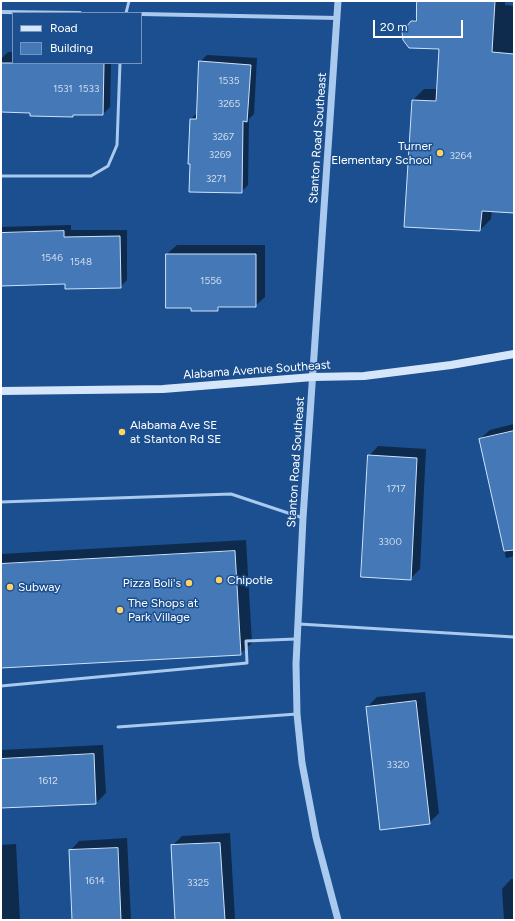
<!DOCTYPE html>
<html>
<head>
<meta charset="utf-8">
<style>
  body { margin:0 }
  #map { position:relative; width:515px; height:921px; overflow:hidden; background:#1b4f8f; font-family:Figtree,sans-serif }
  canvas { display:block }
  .frame { position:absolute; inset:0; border:2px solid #fff; pointer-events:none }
  .legend { position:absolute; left:12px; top:12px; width:130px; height:52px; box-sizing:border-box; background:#1b4f8f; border:1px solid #7695bc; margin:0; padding:5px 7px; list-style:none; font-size:12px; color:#fff }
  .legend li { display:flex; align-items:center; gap:8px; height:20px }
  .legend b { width:20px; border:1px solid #7695bc }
  .scale { position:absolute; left:373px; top:20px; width:90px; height:18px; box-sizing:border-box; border:2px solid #fff; border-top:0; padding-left:5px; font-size:12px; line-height:14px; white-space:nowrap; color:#fff; -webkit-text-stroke:3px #1b4f8f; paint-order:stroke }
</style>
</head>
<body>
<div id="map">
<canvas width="515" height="921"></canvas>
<div class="frame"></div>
<ul class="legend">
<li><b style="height:5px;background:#d6e6fa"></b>Road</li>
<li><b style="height:11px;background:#4478b7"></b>Building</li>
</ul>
<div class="scale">20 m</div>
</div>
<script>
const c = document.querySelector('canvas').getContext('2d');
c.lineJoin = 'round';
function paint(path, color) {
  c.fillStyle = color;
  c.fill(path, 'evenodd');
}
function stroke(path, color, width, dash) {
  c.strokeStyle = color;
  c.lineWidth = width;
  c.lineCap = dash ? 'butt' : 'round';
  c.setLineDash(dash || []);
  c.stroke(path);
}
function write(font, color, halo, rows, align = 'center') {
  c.font = font + ' Figtree,sans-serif';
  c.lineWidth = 3;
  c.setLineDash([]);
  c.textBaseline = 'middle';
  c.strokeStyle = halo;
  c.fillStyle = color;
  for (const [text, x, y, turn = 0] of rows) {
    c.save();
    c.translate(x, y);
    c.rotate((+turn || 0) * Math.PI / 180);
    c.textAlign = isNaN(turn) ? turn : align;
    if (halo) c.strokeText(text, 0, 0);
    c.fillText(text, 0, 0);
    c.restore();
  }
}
const shadow = new Path2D(`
  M418 1H505V5L514 6V212L492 211 491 219 480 230 413 100 424 89H438L441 49 412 22 418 16Z
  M8 52H13V63H111L110 107 103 114H75L73 116 32 112 1 111V59Z
  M207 55 257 58 254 114 249 119 248 185 241 192 191 119 197 113 200 62Z
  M71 225V230H127V280L120 287 67 283 1 284V227Z
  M177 245H265V297L255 306H221L218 310 192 307 167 254Z
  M514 424V556L506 558 480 439 490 430Z
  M378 446 426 449 420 569 410 579 369 456Z
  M246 540 252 643 240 654 1 667V554Z
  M425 692 439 813 429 823 367 707 377 697Z
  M103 745 106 793 96 803 1 807V750Z
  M230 833 235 920H176L172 846 182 836Z
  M127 838 131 920H73L70 851 79 841Z
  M16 844 20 920H1V845Z
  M511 879H514V920H504L502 889Z`);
const building = new Path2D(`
  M417 1H495L492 52 514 54V213L482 211 480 231 404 227 412 100 436 101 439 49 409 48 403 40 402 32 411 21H416Z
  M199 61 251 65 247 122 243 121 242 193 189 192 190 164H188L190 119H196Z
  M1 63H104L103 115H73V117L30 116V113L1 112Z
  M64 231V237L120 236 121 288 65 289V284L1 286V233Z
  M166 254H256V307H218V311H191V308H166Z
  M514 431V550L504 551 479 439Z
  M368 455 417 458 411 580 361 577Z
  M235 551 241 655 1 668V564Z
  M416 701 430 824 380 830 366 707Z
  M94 754 96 804 1 808V759Z
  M220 843 225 920H175L171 845Z
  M118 848 121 920H72L69 850Z`);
const service = new Path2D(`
  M126 13 129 1
  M1 176H91L108 166 117 145 120 63
  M1 502 231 494 303 518
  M299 624 514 637
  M1 686 247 663 246 641 296 639
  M118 727 297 714`);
const minor = new Path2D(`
  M1 12 80 13
  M141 14 337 18`);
const tertiary = new Path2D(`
  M338 1 303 518 296 664 297 714 302 763 316 837 338 920`);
const secondary = new Path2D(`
  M1 391 163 389 313 377 364 376 451 365 514 354`);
const markers = [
  [440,153,4,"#ffd166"],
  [122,432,4,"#ffd166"],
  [219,580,4,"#ffd166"],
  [189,583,4,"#ffd166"],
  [10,587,4,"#ffd166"],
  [120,610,4,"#ffd166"]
];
const numberNames = [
  ["1535",229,81],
  ["1531",63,89],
  ["1533",89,89],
  ["3265",229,104],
  ["3267",223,137],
  ["3269",220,155],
  ["3264",461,156],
  ["3271",216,179],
  ["1546",52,258],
  ["1548",81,262],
  ["1556",211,281],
  ["1717",396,489],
  ["3300",390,542],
  ["3320",398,765],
  ["1612",48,781],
  ["1614",95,881],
  ["3325",198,883]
];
const streetNames = [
  ["Stanton Road Southeast",318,138,-86],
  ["Alabama Avenue Southeast",257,370,-4],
  ["Stanton Road Southeast",296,462,-86]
];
const poiNames = [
  ["Turner",432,146,"right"],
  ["Elementary School",432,160,"right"],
  ["Alabama Ave SE",130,425],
  ["at Stanton Rd SE",130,439],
  ["Chipotle",227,580],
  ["Pizza Boli's",181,583,"right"],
  ["Subway",18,587],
  ["The Shops at",128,603],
  ["Park Village",128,617]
];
paint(shadow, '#0007');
paint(building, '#4478b7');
stroke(building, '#cfe3fa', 1);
stroke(service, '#a9c9ee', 3);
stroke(minor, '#a9c9ee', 4);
stroke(tertiary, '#a9c9ee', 7);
stroke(secondary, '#d6e6fa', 8);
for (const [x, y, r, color] of markers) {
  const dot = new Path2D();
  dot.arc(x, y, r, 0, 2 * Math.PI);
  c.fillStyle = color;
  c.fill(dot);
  stroke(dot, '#1b4f8f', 1.5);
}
write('10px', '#d0dded', null, numberNames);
write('12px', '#fff', '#1b4f8f', streetNames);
write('12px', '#fff', '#1b4f8f', poiNames, 'left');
</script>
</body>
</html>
